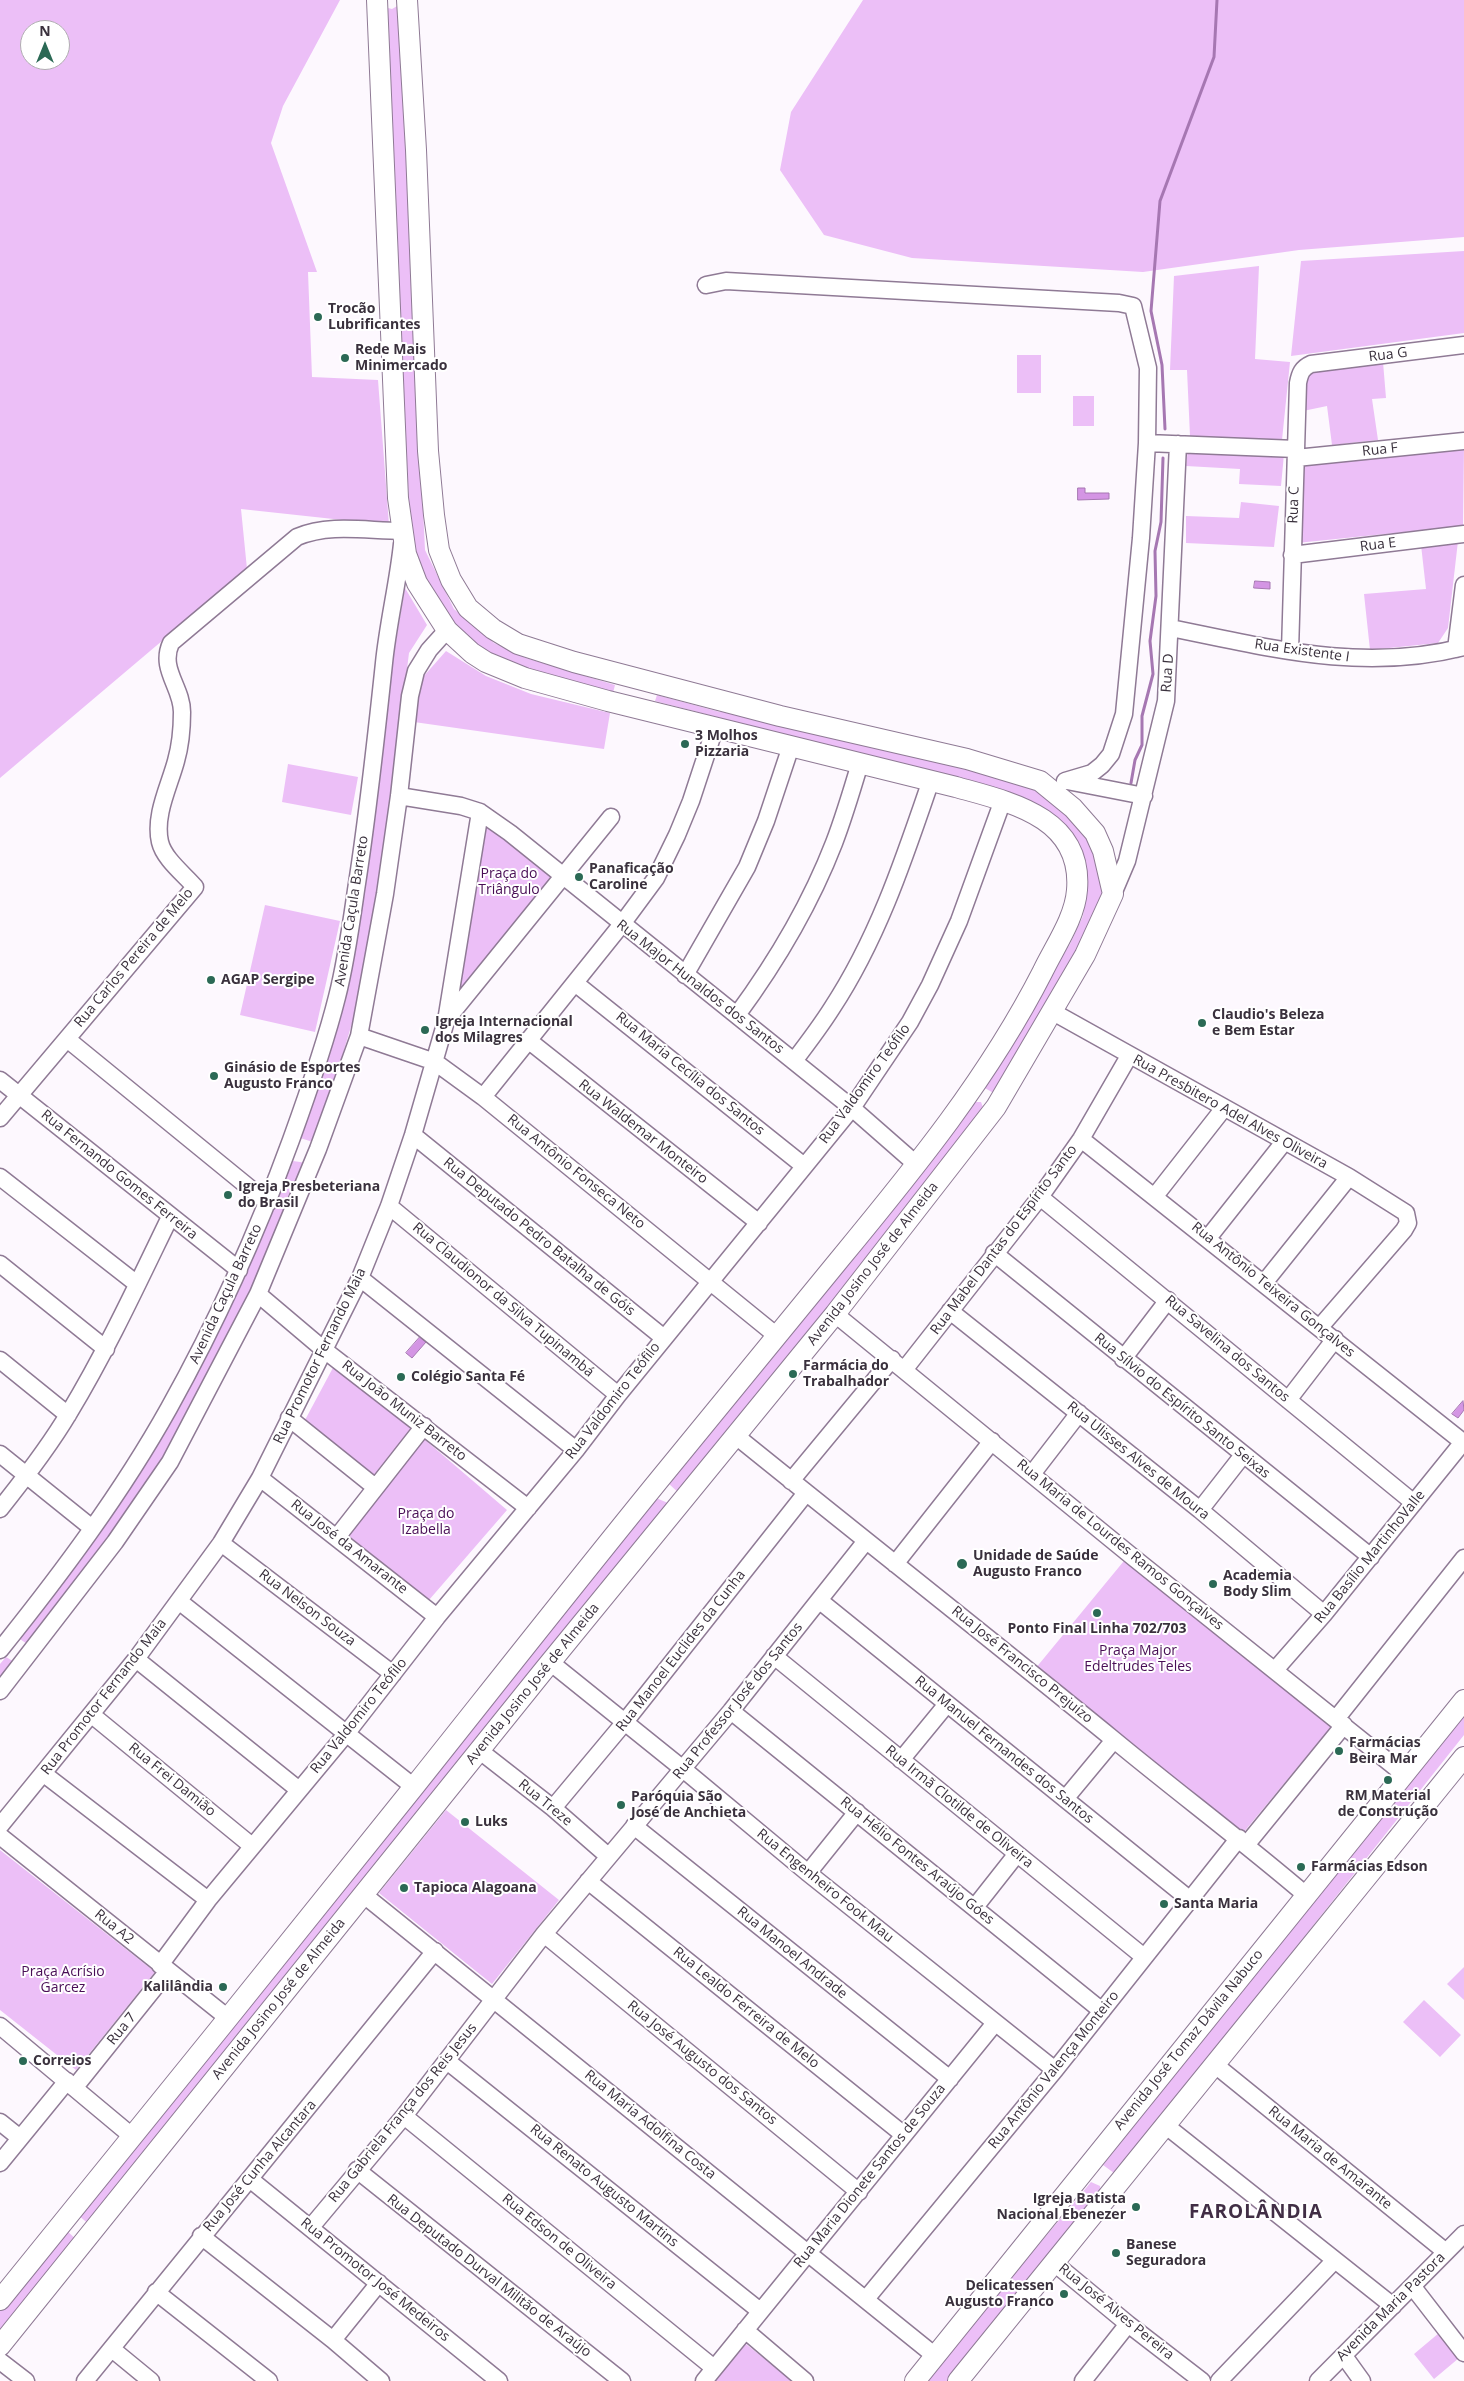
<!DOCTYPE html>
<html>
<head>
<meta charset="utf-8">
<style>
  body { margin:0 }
  #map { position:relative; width:1464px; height:2381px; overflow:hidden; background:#fdf8fe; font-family:"Open Sans",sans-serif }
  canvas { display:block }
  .north { position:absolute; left:20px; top:20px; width:50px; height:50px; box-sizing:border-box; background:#fff; border:1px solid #b0adb1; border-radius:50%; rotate:0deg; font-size:14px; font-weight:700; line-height:20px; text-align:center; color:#3a313d }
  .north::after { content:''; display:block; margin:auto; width:18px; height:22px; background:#2b6955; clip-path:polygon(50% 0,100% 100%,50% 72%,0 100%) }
</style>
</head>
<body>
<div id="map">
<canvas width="1464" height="2381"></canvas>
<div class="north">N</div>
</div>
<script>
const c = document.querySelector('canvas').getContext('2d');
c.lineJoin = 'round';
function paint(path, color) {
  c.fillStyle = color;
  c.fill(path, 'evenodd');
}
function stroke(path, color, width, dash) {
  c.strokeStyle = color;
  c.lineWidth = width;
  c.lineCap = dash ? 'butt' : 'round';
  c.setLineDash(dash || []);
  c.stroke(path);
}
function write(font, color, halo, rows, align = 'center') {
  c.font = font + ' "Open Sans",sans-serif';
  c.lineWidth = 4;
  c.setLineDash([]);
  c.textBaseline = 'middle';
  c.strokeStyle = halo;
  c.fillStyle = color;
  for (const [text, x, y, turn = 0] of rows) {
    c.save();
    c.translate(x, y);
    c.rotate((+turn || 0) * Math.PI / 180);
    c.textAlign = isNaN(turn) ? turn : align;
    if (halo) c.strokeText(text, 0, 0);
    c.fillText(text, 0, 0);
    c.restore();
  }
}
const green = new Path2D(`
  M0 0H340L283 106 271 143 317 272H308L312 377 378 380 389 525 241 509 247 569 0 778ZM30 30H60V60H30Z
  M863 0H1464V237L1299 250 1143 272 912 258 824 235 780 170 791 112Z
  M399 5 425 550 454 609 494 643 526 658 615 685 613 693 529 677 465 642 432 599 411 543 384 7 392 9Z
  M1464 251V333L1291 356 1301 261Z
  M1259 266 1255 359 1290 362 1282 440 1190 436 1187 370H1170L1174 276Z
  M1017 355H1041V393H1017Z
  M1383 362 1386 398 1372 399 1378 440 1332 445 1327 406 1303 411 1306 371Z
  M1094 396V426H1073V396Z
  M1464 447 1463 526 1297 543 1300 466Z
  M1188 449 1284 454 1281 486 1239 484 1240 469 1186 466Z
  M1241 502 1279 506 1274 547 1186 543V516L1239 518Z
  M1458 541 1448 628 1438 643 1370 650 1364 594 1426 589 1421 545Z
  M405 588 427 625 409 653 382 868 353 1020 316 1143 297 1137 327 1048Z
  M446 651 486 676 531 694 610 713 604 749 414 722 423 677Z
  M657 695 720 712 726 710 962 765 1048 793 1087 831 1101 868 1102 894 1097 921 997 1095 983 1087 1070 944 1083 916 1086 892 1075 845 1062 822 1042 806 1011 793 655 701Z
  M288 764 358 777 351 815 282 802Z
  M484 820 557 877 453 1004Z
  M265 905 340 921 315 1032 240 1015Z
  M974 1102H981L986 1115 680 1494 669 1484 673 1477Z
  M293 1161 307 1163 260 1280 165 1457 99 1553 30 1646 17 1637 84 1556 154 1441 248 1257Z
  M335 1364 413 1426 374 1475 305 1420Z
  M424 1439 507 1510 429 1600 345 1533Z
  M656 1498 668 1503 670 1511 91 2226 78 2215Z
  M1128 1556 1331 1727 1243 1833 1035 1669Z
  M6 1657 16 1663 0 1683V1664Z
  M1464 1706V1735L1118 2172 1114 2173 1103 2165Z
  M446 1810 559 1900 492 1984 379 1893Z
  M0 1850 155 1972 76 2070 0 2010Z
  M1464 1967V2000L1447 1984Z
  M1424 2000 1461 2035 1440 2057 1403 2022Z
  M1091 2182 1100 2186 1101 2193 949 2381H925Z
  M66 2230 79 2242 0 2338V2310Z
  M1439 2333 1459 2358 1434 2379 1414 2354Z
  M742 2341 793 2381H709Z`);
const water = new Path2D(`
  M1078 488H1085V493H1109V499L1078 500Z
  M1255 581 1270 582V589L1254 588Z
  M420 1337 426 1342 412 1358 406 1353Z
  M1463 1401 1464 1410 1458 1418 1452 1414Z`);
const stream = new Path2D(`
  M1165 429 1162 365 1151 311 1160 201 1214 57 1217 0
  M1131 783 1135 760 1142 745V716L1153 674 1150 641 1156 596 1155 551 1161 522 1163 458`);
const minor = new Path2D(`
  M706 285 726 281 1119 303 1133 306 1148 368 1147 443 1141 538 1124 714 1111 754 1102 765 1092 773 1065 781
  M1147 443 1296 449
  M1296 458 1464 441
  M1292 555 1464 534
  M1171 628C1270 648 1363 673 1464 647
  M1456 649 1464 585
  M1290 651 1298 383C1300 373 1302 368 1311 364L1464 345
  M1067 781 1144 796
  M399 796 461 806 480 812 510 833 852 1108 917 1165
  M1113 894 1127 861 1166 701 1178 444
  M685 975 747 867 766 821 791 746
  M575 983 804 1166
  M1053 1012 1349 1177 1406 1213 1408 1223 1404 1230 1320 1327
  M737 1015C776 962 810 905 834 843 844 817 852 790 860 763
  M447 1019 611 817
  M359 1036 435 1062 483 1097 777 1336
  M67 1039 268 1203
  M528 1040 759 1223
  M794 1061C807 1044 820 1027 832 1008 878 938 904 859 931 780
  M0 1080 239 1270
  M483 1097 622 924 656 878 677 835 691 801 715 728
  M0 1118 195 887C184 874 164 859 160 842 154 815 169 787 176 761 180 747 182 727 182 712 182 687 159 669 171 643L297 537C330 523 367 531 402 531
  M413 1135 664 1338
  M1081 1139 1464 1443
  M0 1177 137 1284
  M1155 1196 1224 1108
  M1040 1197 1414 1503
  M389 1206 618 1395
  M1208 1238 1284 1142
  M994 1253 1371 1557
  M0 1264 106 1349
  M360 1278 576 1450
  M1264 1283 1349 1177
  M258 1294 323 1349 528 1508
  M950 1311 1200 1510 1324 1614
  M835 1314 1134 1558 1405 1775
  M1123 1359 1168 1300
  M0 1360 68 1415
  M904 1370 1040 1197 1081 1139 1129 1056
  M1288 1400 1335 1339
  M289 1418 375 1487
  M736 1436C861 1537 988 1637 1113 1739 1177 1792 1244 1842 1307 1896
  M0 1454 92 1528
  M1032 1474 1079 1413
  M260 1478 437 1617
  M791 1481 892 1359
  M0 1509C24 1479 49 1447 69 1413 107 1350 138 1283 170 1217
  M1200 1510 1243 1455
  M337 1537 424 1426
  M221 1543 393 1674
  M895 1564 992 1441
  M820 1601 1189 1899
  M180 1602 414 1787
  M0 1650C61 1574 121 1494 169 1408 217 1322 257 1233 291 1140 308 1093 325 1045 337 997 346 962 351 925 356 890 368 814 376 739 384 663 388 623 398 583 402 544
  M774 1656 1144 1957
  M136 1659 299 1790
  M550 1662 683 1769 808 1873 1055 2070
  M1275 1670 1324 1614 1463 1442
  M0 1691 115 1542 170 1462 258 1294 318 1149 359 1036 385 894 399 796 410 696 416 671 429 650 447 630
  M731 1711 1102 2011
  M92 1715 252 1846
  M1336 1719 1464 1558
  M480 1751 553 1808 608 1856
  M901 1760 947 1704
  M44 1774 208 1900
  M1065 1799 1114 1740
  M553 1808 624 1723 806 1493
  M0 1826 136 1659 221 1543 260 1478 360 1278 389 1206 413 1135 446 1021 480 812
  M634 1826 950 2079
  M0 1836 228 2018
  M1247 1844 1344 1725
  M808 1873 857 1812
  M588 1881 904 2135
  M364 1895 934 2355
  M975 1907 1016 1855
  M544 1934 859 2192
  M160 1965 208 1900 346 1734 437 1617 576 1450 618 1395 852 1108 910 1022 930 985 959 921 1003 800
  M0 2026 133 2137
  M447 2061 760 2311
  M1214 2064 1446 2252
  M75 2087 168 1971
  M404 2116 714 2368
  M0 2122 20 2138
  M1165 2125 1393 2306
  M0 2163 67 2081
  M357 2170 622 2381
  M251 2180 499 2381
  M311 2227 404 2116 544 1934 731 1711 866 1541
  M201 2236 333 2340 381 2381
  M1053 2262 1128 2324 1202 2381
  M1413 2287 1464 2353
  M156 2292 269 2381
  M866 2299 1055 2070 1239 1838
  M745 2330 805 2381
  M333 2340 379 2283
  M112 2349 151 2381
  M1344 2356 1362 2381
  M0 2361 26 2381
  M85 2381 435 1951
  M704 2381 995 2023
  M1083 2381 1128 2324
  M1219 2381 1335 2260
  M1318 2381 1464 2234`);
const major = new Path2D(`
  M0 2300C138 2130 276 1959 413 1788 495 1685 576 1582 659 1480 719 1406 779 1333 839 1260 915 1168 989 1077 1043 971 1055 946 1075 918 1077 890 1083 817 1010 802 956 787L608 701 525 678 486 662 472 653 447 630 417 583 406 554 398 498 377 0
  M0 2346 544 1670 835 1314 996 1107 1085 955 1113 894 1103 851 1095 833 1073 808 1040 781 967 759 780 716 574 662 518 644 493 629 468 608 451 580 439 550 434 515 428 451 416 150 407 0
  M915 2381 1464 1700
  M958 2381 1464 1757`);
const markers = [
  [318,317,5,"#2b6955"],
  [345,358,5,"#2b6955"],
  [685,744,5,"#2b6955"],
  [579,877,5,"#2b6955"],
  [211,980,5,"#2b6955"],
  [1202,1023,5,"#2b6955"],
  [425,1030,5,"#2b6955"],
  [214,1076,5,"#2b6955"],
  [228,1195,5,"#2b6955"],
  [793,1374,5,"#2b6955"],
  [401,1377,5,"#2b6955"],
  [962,1564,6,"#2b6955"],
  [1213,1584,5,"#2b6955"],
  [1097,1613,5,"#2b6955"],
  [1339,1751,5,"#2b6955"],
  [1388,1780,5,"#2b6955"],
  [621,1805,5,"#2b6955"],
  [465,1822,5,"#2b6955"],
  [1301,1867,5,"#2b6955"],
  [404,1888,5,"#2b6955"],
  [1164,1904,5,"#2b6955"],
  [223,1987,5,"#2b6955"],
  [23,2061,5,"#2b6955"],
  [1136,2207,5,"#2b6955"],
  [1116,2253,5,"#2b6955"],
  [1064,2294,5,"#2b6955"]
];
const poiNames = [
  ["Trocão",328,309],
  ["Lubrificantes",328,325],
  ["Rede Mais",355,350],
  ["Minimercado",355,366],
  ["3 Molhos",695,736],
  ["Pizzaria",695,752],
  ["Panaficação",589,869],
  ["Caroline",589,885],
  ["AGAP Sergipe",221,980],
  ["Claudio's Beleza",1212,1015],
  ["e Bem Estar",1212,1031],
  ["Igreja Internacional",435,1022],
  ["dos Milagres",435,1038],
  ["Ginásio de Esportes",224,1068],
  ["Augusto Franco",224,1084],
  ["Igreja Presbeteriana",238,1187],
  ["do Brasil",238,1203],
  ["Farmácia do",803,1366],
  ["Trabalhador",803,1382],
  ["Colégio Santa Fé",411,1377],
  ["Unidade de Saúde",973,1556],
  ["Augusto Franco",973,1572],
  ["Academia",1223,1576],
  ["Body Slim",1223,1592],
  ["Ponto Final Linha 702/703",1097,1629,"center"],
  ["Farmácias",1349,1743],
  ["Beira Mar",1349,1759],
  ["RM Material",1388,1796,"center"],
  ["de Construção",1388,1812,"center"],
  ["Paróquia São",631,1797],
  ["José de Anchieta",631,1813],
  ["Luks",475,1822],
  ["Farmácias Edson",1311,1867],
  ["Tapioca Alagoana",414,1888],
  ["Santa Maria",1174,1904],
  ["Kalilândia",213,1987,"right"],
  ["Correios",33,2061],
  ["Igreja Batista",1126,2199,"right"],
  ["Nacional Ebenezer",1126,2215,"right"],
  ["Banese",1126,2245],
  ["Seguradora",1126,2261],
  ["Delicatessen",1054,2286,"right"],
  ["Augusto Franco",1054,2302,"right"]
];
const streetNames = [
  ["Rua G",1388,355,-7],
  ["Rua F",1380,450,-6],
  ["Rua C",1294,505,-88],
  ["Rua E",1378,545,-7],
  ["Rua Existente I",1302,651,8],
  ["Rua D",1168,673,-86],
  ["Avenida Caçula Barreto",352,911,-81],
  ["Rua Carlos Pereira de Melo",134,958,-50],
  ["Rua Major Hunaldos dos Santos",700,987,38],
  ["Rua Maria Cecília dos Santos",690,1074,39],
  ["Rua Valdomiro Teófilo",865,1084,-54],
  ["Rua Presbitero Adel Alves Oliveira",1230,1112,29],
  ["Rua Waldemar Monteiro",643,1132,38],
  ["Rua Antônio Fonseca Neto",576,1172,39],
  ["Rua Fernando Gomes Ferreira",119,1175,39],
  ["Rua Deputado Pedro Batalha de Góis",539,1237,39],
  ["Rua Mabel Dantas do Espírito Santo",1004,1240,-53],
  ["Avenida Josino José de Almeida",873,1264,-52],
  ["Rua Antônio Teixeira Gonçalves",1273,1290,39],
  ["Avenida Caçula Barreto",226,1294,-65],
  ["Rua Claudionor da Silva Tupinambá",503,1300,40],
  ["Rua Savelina dos Santos",1227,1349,40],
  ["Rua Promotor Fernando Maia",320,1356,-64],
  ["Rua Valdomiro Teófilo",613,1401,-52],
  ["Rua Sílvio do Espírito Santo Seixas",1182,1406,39],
  ["Rua João Muniz Barreto",404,1411,38],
  ["Rua Ulisses Alves de Moura",1138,1461,39],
  ["Rua Maria de Lourdes Ramos Gonçalves",1120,1545,39],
  ["Rua José da Amarante",349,1547,38],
  ["Rua Basílio MartinhoValle",1370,1557,-51],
  ["Rua Nelson Souza",307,1608,37],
  ["Rua Manoel Euclides da Cunha",681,1651,-52],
  ["Rua José Francisco Prejuízo",1022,1665,39],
  ["Avenida Josino José de Almeida",533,1684,-51],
  ["Rua Promotor Fernando Maia",104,1697,-52],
  ["Rua Professor José dos Santos",738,1701,-51],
  ["Rua Valdomiro Teófilo",359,1716,-51],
  ["Rua Manuel Fernandes dos Santos",1004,1750,39],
  ["Rua Frei Damião",172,1780,39],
  ["Rua Treze",545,1803,39],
  ["Rua Irmã Clotilde de Oliveira",959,1807,39],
  ["Rua Hélio Fontes Araújo Góes",917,1861,39],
  ["Rua Engenheiro Fook Mau",825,1886,39],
  ["Rua A2",114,1927,39],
  ["Rua Manoel Andrade",792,1953,39],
  ["Avenida Josino José de Almeida",279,1999,-51],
  ["Rua Lealdo Ferreira de Melo",746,2008,39],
  ["Rua 7",122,2029,-51],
  ["Avenida José Tomaz Dávila Nabuco",1189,2040,-51],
  ["Rua José Augusto dos Santos",702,2063,39],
  ["Rua Antônio Valença Monteiro",1054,2070,-51],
  ["Rua Gabriela França dos Reis Jesus",403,2113,-51],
  ["Rua Maria Adolfina Costa",650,2125,39],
  ["Rua Maria de Amarante",1330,2158,39],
  ["Rua José Cunha Alcantara",260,2166,-50],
  ["Rua Maria Dionete Santos de Souza",870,2176,-51],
  ["Rua Renato Augusto Martins",604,2186,39],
  ["Rua Edson de Oliveira",559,2242,39],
  ["Rua Deputado Durval Militão de Araújo",489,2276,38],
  ["Rua Promotor José Medeiros",375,2280,39],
  ["Avenida Maria Pastora",1391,2307,-45],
  ["Rua José Alves Pereira",1116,2312,39]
];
const parkNames = [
  ["Praça do",509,874],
  ["Triângulo",509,890],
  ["Praça do",426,1514],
  ["Izabella",426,1530],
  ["Praça Major",1138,1651],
  ["Edeltrudes Teles",1138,1667],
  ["Praça Acrísio",63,1972],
  ["Garcez",63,1988]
];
const districtNames = [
  ["FAROLÂNDIA",1256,2213]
];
paint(green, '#ecbff7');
paint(water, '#d495e4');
stroke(water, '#a677b2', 1);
stroke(stream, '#a677b2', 3);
stroke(minor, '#8f7a95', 19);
stroke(major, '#8f7a95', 22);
stroke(minor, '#fff', 16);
stroke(major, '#fff', 20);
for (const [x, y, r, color] of markers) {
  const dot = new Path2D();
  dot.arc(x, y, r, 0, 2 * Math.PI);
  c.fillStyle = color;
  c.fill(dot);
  stroke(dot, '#fff', 2);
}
write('bold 14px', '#3a313d', '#fff', poiNames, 'left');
write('14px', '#3a313d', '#fff', streetNames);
write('14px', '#490e56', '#fff', parkNames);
c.letterSpacing = '1px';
write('bold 19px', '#412e45', '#fff', districtNames);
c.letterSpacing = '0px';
</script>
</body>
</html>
